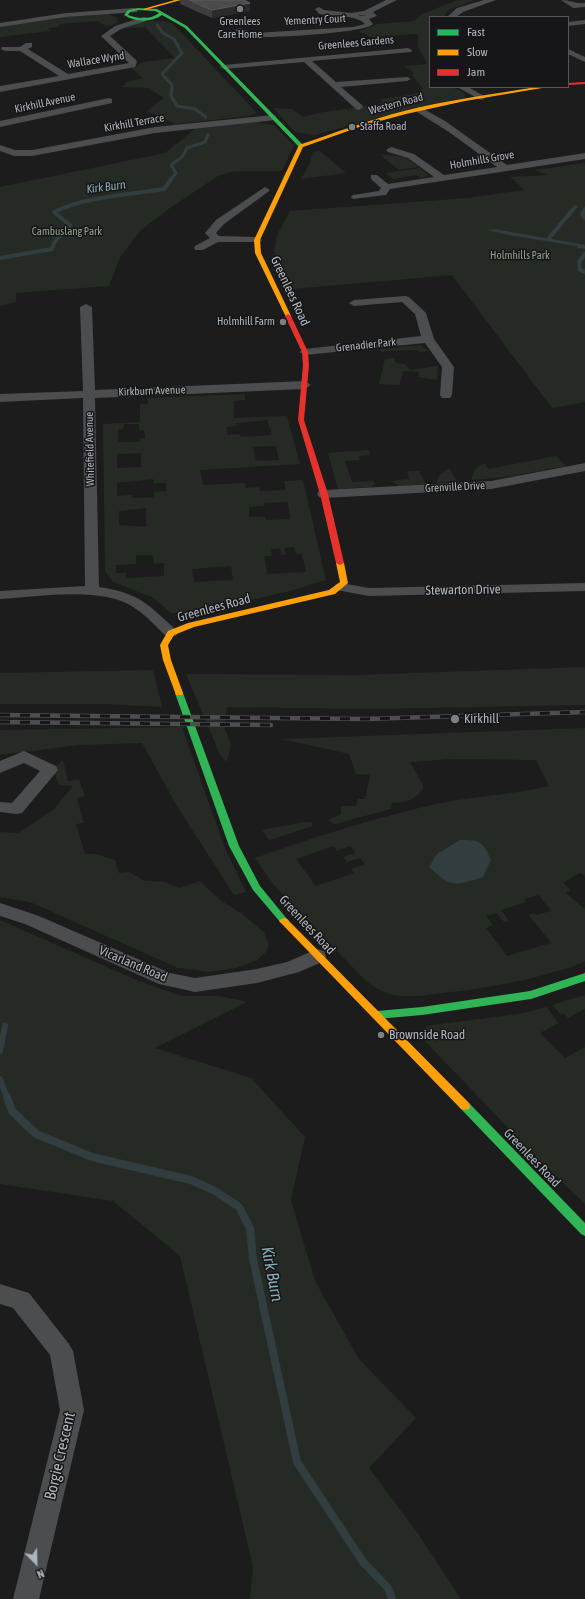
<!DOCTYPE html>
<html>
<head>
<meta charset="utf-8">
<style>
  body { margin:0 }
  #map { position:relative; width:585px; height:1599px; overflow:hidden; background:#1c1c1c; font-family:"Asap Condensed",sans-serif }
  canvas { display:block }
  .legend { position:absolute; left:429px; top:16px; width:140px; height:72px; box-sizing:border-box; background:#161618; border:1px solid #535659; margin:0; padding:5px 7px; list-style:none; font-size:12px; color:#afb6bb }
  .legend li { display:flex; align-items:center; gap:8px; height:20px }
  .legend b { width:20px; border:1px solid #535659 }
  .north { position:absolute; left:16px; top:1543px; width:40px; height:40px; -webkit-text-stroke:3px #161618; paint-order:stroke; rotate:157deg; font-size:11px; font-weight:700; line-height:16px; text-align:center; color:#afb6bb }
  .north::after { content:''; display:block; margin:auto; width:14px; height:18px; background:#afb6bb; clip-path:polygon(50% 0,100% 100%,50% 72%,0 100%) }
</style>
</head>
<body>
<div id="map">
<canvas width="585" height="1599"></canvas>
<ul class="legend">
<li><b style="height:5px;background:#30b455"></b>Fast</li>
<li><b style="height:5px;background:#ff9f0a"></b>Slow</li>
<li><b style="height:5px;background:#e5322d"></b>Jam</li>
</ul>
<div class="north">N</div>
</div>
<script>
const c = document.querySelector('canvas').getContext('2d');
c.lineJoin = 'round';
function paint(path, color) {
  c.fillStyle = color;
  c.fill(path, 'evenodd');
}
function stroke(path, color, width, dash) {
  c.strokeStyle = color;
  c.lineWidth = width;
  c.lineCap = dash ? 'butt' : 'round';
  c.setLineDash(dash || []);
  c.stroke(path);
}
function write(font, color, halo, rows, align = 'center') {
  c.font = font + ' "Asap Condensed",sans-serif';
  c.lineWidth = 3;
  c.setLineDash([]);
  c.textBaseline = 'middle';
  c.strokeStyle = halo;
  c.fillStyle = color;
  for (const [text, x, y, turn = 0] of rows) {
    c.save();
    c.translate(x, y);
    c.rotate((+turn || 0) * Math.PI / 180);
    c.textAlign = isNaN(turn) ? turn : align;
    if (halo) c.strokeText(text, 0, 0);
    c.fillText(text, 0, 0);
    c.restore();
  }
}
const green = new Path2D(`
  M458 0H476L448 10 444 17H430V87C442 87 457 85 465 95L464 98 416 108 315 135 295 132 273 108 292 109 303 117C329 109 357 109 383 103L380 99 415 94 423 88 413 77V72L404 66 427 64 418 47V34L370 37 359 31 378 24 414 21 422 14Z
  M96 13 108 14 117 18 118 22 107 27 98 21 61 24 57 27 48 28 51 31 0 37V26Z
  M150 21H164L173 24 257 113 248 116 175 124 147 111 164 98 149 88 123 87 126 82 143 78 131 68 143 62 175 58 145 27 126 28 139 22Z
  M255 122 274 125 294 145 282 171H234L218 176 170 208 141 230 120 257 109 286 16 293V302L0 306V187L165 153 196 128Z
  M320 151 346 173 301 179 309 165 313 152Z
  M379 154 405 157 419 167 399 170Z
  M585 163V402L552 408 452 275 293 289 274 251 278 233 290 211 468 198 524 190 510 177 548 175 534 170Z
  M420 168 429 176 420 178 416 175 393 179 385 173Z
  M421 345 428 351 420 352 418 350 385 351 381 353 380 349Z
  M394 358 396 363 405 364 410 370 438 366 437 380 418 377 419 372 403 371 399 385 379 384 385 359Z
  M245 394V400L234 401V418L287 416 300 464 200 470 203 485 245 483 246 488 259 487 260 491 286 490 284 481 303 480 326 580 290 591 194 613H171L154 598 113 582 105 571 103 424 140 422V404H148V398ZM267 420 272 435 241 437 239 434 228 435 226 427 237 426 236 423ZM124 424H139V430H144L145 438 140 439 139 442H118V429H123ZM276 446 279 460 256 461 253 447ZM141 453V467L117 468V454ZM153 479 154 483H166V491L154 492V497L132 498V495L117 496V483ZM288 502 290 519 266 520 265 517H249V507L264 506V503ZM146 508V527L119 525V511ZM294 547 296 554H302L306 572 267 574 264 556H272L271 549 280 548 282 555H286L284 548ZM136 555H153L154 564 164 563V576L126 578V573H116V565L136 564ZM231 566 233 580 194 582 192 569Z
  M369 450 370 455 359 456 360 460 345 461 352 482 374 481 375 484 371 487 338 489 328 453Z
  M556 456 566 466 505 477 472 480C472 470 476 467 485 463L488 469Z
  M449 468 457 481 436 483 440 475Z
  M407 471H419L426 484 399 486 391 481 409 479Z
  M585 667V705L369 709 227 707 224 726 231 744 227 762 220 755 186 674 356 675Z
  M153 670 162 707 106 704H0V673Z
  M182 727 224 846 246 892 234 895 177 806 142 743 79 745 0 755V730Z
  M585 728V876L580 873 563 883 571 890 566 893 585 909V961L577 965C532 980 489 988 443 993 427 995 410 998 394 995 381 992 372 986 363 978L273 884 255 858C314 837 374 818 436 804 473 796 512 795 549 786L536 760 451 759 410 762 423 785V789C413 801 408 802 392 803L391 809 335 824 329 821 330 819 341 814V806H356L358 799H365L370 775 356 774 349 754 282 739ZM333 846 337 851 350 846 356 853 343 857 347 862 360 858 365 864 351 869 354 873 316 886 296 859ZM539 895 551 911 536 915 534 913 529 915 551 943 507 956 486 928 493 925 486 916 497 913 504 922 509 921 501 910 526 902 524 899Z
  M63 760 68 781 79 779 85 796 77 798 84 823 76 824 85 854H95L115 860 119 873 129 872 145 881 165 882 179 888 200 881 220 900 241 913 264 932 269 945 266 952 257 960 236 968 210 972 178 968 30 902 0 897V832L18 833 53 810 73 786 59 785 53 769Z
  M305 822H311L313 826 269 840 262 830Z
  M0 920 136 980 181 996H219L247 1002 155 1048 251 1078 305 1137 291 1200 315 1281 359 1359 416 1418 369 1468 419 1535 461 1599H250L253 1567 180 1256 113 1201 0 1184Z
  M585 995V1009L568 1018 564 1014 561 1015 552 1005Z
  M547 1007 558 1023 540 1033 565 1058 585 1047V1204L534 1155 426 1042 422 1033 424 1028 433 1025 518 1014Z`);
const water = new Path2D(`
  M494 229 580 244 576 246 509 235 487 230Z
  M460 840C480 840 483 841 491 860L483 877C454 886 452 888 429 867L437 854Z`);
const streamFar3 = new Path2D(`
  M157 25 163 33 174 39 182 53 162 74 172 85 171 96 177 106 195 109 206 117
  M171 179 176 173 171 165 182 157 187 148 205 142 208 135`);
const streamFar2 = new Path2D(`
  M585 209 582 214 585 218
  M549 238 575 207
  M579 246 585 247
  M585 254 579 262 580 270 585 272
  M0 258 52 249C55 235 66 235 70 225L54 212C88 196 127 195 164 189L172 178`);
const streamFar1 = new Path2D(`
  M0 1051 5 1026
  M0 1079 7 1098`);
const stream = new Path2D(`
  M7 1097 12 1111 36 1134 92 1157 191 1180 215 1191 239 1207 250 1228 253 1259 297 1462 363 1562 388 1588 392 1599`);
const street = new Path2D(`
  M386 0H397L373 12 377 16 369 19 373 24C366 33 271 38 255 37 249 37 239 34 235 30L239 28 255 33 353 27 365 24C358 15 330 16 319 14L315 9 319 7 324 10 352 13 364 11ZM360 15H367L358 16Z
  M484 0H496L463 12 456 17H447L457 8Z
  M561 0C570 0 576 4 585 3V7L573 8Z
  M134 8 138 10 137 12 66 17 0 27V23L66 13Z
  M143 17H146V21L121 29 110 36 136 60 137 62 135 67 0 92V86L59 76 20 51H5L1 49 2 47H20L26 43H32V47L28 49 68 74 129 63 101 36 115 26Z
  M585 20V24L568 26V22Z
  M408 48 412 50 411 52 312 61 336 82 407 77 411 79 407 81 341 87 362 105 363 107 359 110 356 109 304 62 224 69 220 67 224 65Z
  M568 49 585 57V62L568 54Z
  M457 87H468L486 97 482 100 479 99Z
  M109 98 112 99V103L0 127V121Z
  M420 107 445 121 507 165 585 153V159L390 189 386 195 353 199 351 197 353 195 379 191 381 188 371 179V175H377L388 184 434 177 408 158 388 152 386 150 391 147 414 154 444 175 497 167 449 132 417 112V108Z
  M273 115 276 116V120L155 133 32 156H14L0 151V145L15 150H32L155 127Z
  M265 187 270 190 268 192 224 224 216 233 219 236 257 237 262 240 261 242H218L203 250H195L194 248 195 246 210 238 205 233 216 220Z
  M405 296 409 297 426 313 434 339 454 367 452 395 450 398H442L440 395 442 367 425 343 305 355 299 352 305 349 421 336 415 314 402 302 354 306 349 303 354 300Z
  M86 304 92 307 95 390 305 381 311 385 305 389 95 398 99 587C139 593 148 604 176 630L178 633 176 636H166C156 627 147 616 136 609 105 585 38 597 0 599V591L85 586 83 398 0 402V394L83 391 80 307Z
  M585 463V471L491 489 324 498 319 497 317 494 319 491 324 490 491 481Z
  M341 583 369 588 585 583V591L369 596 336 590 334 587 336 584Z
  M24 751 56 766 58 770 22 813 16 814 0 812V802L12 803 40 771 24 763 0 773V761Z
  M0 903 39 916 170 973 195 978 257 969 287 962 317 949 324 951 326 956 324 961 299 972 257 983 195 992 159 984 25 924 0 916Z
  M0 1284 29 1293 69 1344 73 1351 84 1410 39 1599H13L60 1410 50 1355 13 1308 0 1304Z`);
const fast = new Path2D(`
  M138 8 157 9 187 26 303 145V147H299L185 28 162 15C151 23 135 22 124 15L128 10ZM138 10 155 11 159 13C150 20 139 19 128 15L130 12Z
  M176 691H182L183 693 239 846 260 886 287 919 289 921 287 923H281L253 890 229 846 175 693Z
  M585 973V981L531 999 422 1015 377 1019 373 1018 372 1015 373 1012 377 1011 422 1007 530 991Z
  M465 1102 469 1103 585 1223V1236L581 1234 461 1109 460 1106 461 1103Z`);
const slow = new Path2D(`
  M175 0H181L145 10 143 9Z
  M537 87H548L465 101 406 114 365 125 303 147 260 240 261 253 291 316 286 317 255 253 254 240 299 145C334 133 369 120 404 111 448 100 493 94 537 87Z
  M337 561H340L344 563 348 583 335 594 194 627 174 635 168 645 171 660 183 693 182 695H176L163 660 160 645 168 631 188 623 329 590 340 582 336 563Z
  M284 918 287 919 469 1103 470 1106 469 1109 465 1110 461 1109 281 923 279 921 281 919Z`);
const jam = new Path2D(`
  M585 82V84L568 85V83Z
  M288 314 291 316 308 352 309 365 304 420 328 494 344 563 340 565 336 563 320 494 298 420 303 365 302 352 285 316Z`);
const rail = new Path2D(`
  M0 715 366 719 585 712
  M0 722 271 725`);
const wall = new Path2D(`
  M180 0H244L250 11 212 18 180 4Z`);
const shadedWall = new Path2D(`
  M250 3V11L212 18V10Z`);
const building = new Path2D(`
  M190 0H244L250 3 212 10Z`);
const markers = [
  [240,9,4,"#7c8083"],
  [352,127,4,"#7c8083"],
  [283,322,4,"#7c8083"],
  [455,719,5,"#7c8083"],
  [381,1035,4,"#7c8083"]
];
const farStreetnames = [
  ["Yementry Court",315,20,-3],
  ["Greenlees Gardens",356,43,-5],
  ["Wallace Wynd",96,60,-9],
  ["Kirkhill Avenue",45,103,-12],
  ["Western Road",396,104,-15],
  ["Kirkhill Terrace",134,123,-10],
  ["Holmhills Grove",482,160,-10],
  ["Grenadier Park",366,345,-6],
  ["Kirkburn Avenue",152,391,-2],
  ["Whitefield Avenue",90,449,-91],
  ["Grenville Drive",455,487,-3]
];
const farPoinames = [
  ["Greenlees",240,22],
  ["Care Home",240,35],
  ["Staffa Road",360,127,"left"],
  ["Holmhill Farm",275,322,"right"]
];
const farParknames = [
  ["Cambuslang Park",67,232],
  ["Holmhills Park",520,256]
];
const farWaternames = [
  ["Kirk Burn",106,187,-7]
];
const streetNames = [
  ["Greenlees Road",290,291,65],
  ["Stewarton Drive",463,590,-1],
  ["Greenlees Road",214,608,-15],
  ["Greenlees Road",307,925,47],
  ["Vicarland Road",133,964,23],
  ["Greenlees Road",532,1158,46]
];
const poiNames = [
  ["Kirkhill",464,719],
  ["Brownside Road",389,1035]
];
const nearStreetnames = [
  ["Borgie Crescent",60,1456,-77]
];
const nearWaternames = [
  ["Kirk Burn",272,1274,79]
];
paint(green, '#252b24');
paint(water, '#313d3f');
stroke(streamFar3, '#313d3f', 3);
stroke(streamFar2, '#313d3f', 4);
stroke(streamFar1, '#313d3f', 6);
stroke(stream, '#313d3f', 8);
paint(street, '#4b4d4e');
paint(fast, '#30b455');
paint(slow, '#ff9f0a');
paint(jam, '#e5322d');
stroke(rail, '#4c4e4f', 4.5);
stroke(rail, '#161618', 3, [10]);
paint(wall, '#3e3e3f');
paint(shadedWall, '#2b2b2c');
paint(building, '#4a4b4d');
stroke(building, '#5a5c5e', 1);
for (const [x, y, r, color] of markers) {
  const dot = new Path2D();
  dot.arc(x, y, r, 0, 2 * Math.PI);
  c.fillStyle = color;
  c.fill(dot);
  stroke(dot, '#161618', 1.5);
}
write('11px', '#afb6bb', '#161618', farStreetnames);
write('11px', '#afb6bb', '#161618', farPoinames);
write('11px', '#8fa487', '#161618', farParknames);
write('italic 12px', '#89acb3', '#161618', farWaternames);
write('13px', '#afb6bb', '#161618', streetNames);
write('13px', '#afb6bb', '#161618', poiNames, 'left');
write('16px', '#afb6bb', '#161618', nearStreetnames);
write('italic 17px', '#89acb3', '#161618', nearWaternames);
</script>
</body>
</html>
